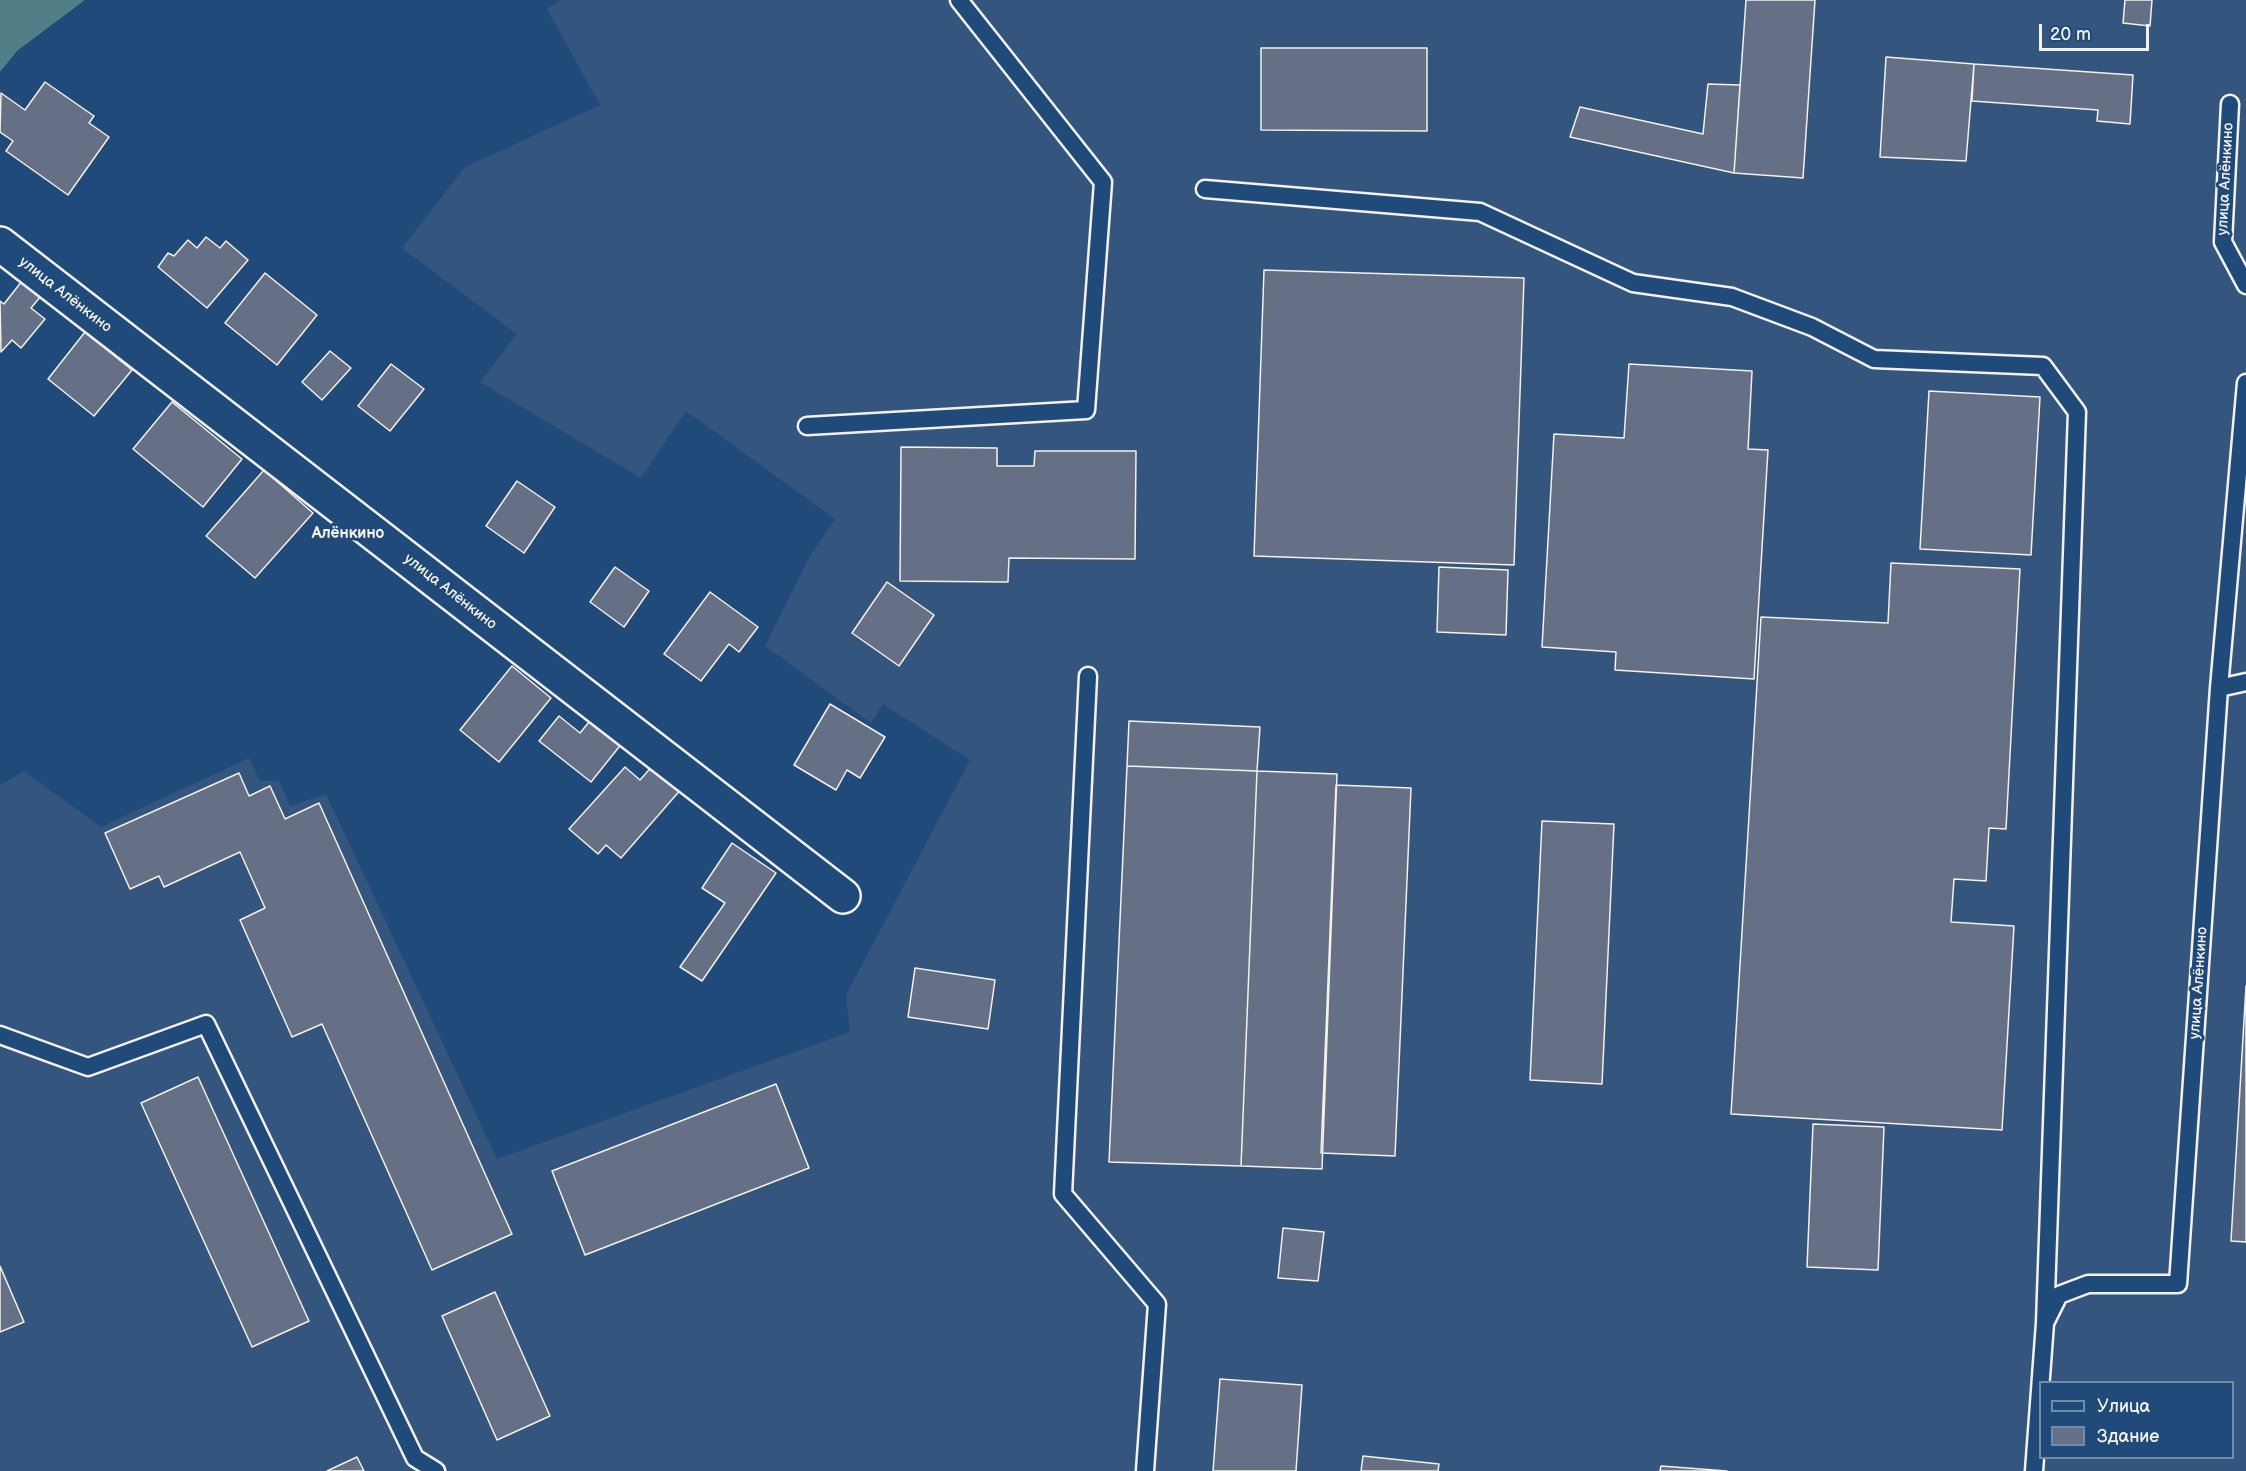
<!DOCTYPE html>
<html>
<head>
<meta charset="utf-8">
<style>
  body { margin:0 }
  #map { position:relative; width:2246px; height:1471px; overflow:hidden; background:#1f4a7a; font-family:"Balsamiq Sans",sans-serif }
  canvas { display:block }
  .legend { position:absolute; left:2039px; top:1381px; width:195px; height:78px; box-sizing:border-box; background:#1f4a7a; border:2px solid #748da6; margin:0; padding:8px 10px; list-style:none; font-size:18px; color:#f4f1e8 }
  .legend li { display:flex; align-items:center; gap:12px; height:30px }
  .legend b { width:30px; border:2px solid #748da6 }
  .scale { position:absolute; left:2039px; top:24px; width:110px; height:27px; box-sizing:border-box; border:3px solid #f4f1e8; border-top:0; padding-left:8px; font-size:18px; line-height:21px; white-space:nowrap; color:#f4f1e8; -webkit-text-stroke:4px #1f4a7a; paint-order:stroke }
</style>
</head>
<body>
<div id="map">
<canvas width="2246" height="1471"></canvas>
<ul class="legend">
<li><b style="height:8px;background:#1f4a7a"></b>Улица</li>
<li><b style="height:16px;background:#656f86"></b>Здание</li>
</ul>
<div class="scale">20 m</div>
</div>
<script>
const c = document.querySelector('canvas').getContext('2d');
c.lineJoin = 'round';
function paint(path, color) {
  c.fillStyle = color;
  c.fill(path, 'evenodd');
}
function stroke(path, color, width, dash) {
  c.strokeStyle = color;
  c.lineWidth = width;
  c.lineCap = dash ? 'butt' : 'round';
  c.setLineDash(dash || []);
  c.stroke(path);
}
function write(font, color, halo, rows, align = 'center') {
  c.font = font + ' "Balsamiq Sans",sans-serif';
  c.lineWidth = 6;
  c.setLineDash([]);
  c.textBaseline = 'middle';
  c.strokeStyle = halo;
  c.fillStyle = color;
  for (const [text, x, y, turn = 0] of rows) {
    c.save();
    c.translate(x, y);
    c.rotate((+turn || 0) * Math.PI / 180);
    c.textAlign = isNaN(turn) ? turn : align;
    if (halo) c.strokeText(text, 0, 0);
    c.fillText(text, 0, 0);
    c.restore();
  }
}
const built = new Path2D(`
  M560 0H2246V1471H0V785L24 771 101 827 249 758 260 781H279L290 806 326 794 497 1159 850 1032 846 995 970 760 883 704 871 723 765 646 810 556 835 519 686 411 641 478 480 382 517 334 402 248 465 167 600 105 547 9ZM2040 1382H2232V1458H2040Z`);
const green = new Path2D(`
  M0 0H85L17 51 0 72Z`);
const building = new Path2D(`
  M1746 0H1815L1803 178 1734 173Z
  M2125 0H2152L2150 26 2123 23Z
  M1261 48H1427V131L1261 130Z
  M1886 57 1974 64 1966 161 1880 157Z
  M1974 64 2133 75 2130 124 2097 121 2098 110 1972 101Z
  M45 82 94 116 89 123 109 137 68 195 6 151 13 141 0 132 1 93 25 110Z
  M1708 84 1740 85 1734 173 1570 137 1580 107 1703 134Z
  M206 237 220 248 226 241 248 260 207 308 158 267 168 253 174 256 188 240 197 248Z
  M1264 270 1524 278 1514 565 1254 556Z
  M265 273 317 315 277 365 225 323Z
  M22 281 41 296 31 308 45 319 21 348 12 340 1 352 0 301 4 304Z
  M85 332 132 370 94 416 48 379Z
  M330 351 351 368 322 400 302 382Z
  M391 364 424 389 390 431 358 406Z
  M1629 364 1752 371 1748 449 1768 450 1754 679 1615 670 1616 652 1542 647 1554 434 1624 438Z
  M1929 391 2040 397 2031 555 1920 549Z
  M172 402 242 459 203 507 133 449Z
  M901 447 997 448V466H1034L1035 451H1136L1135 559 1009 558 1008 582 900 581Z
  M264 470 313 513 255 578 206 536Z
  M517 481 555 507 524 553 486 526Z
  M1891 563 2020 569 2006 829 1989 828 1986 881 1954 879 1951 922 2014 926 2002 1130 1731 1114 1761 617 1888 623Z
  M615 567 649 591 624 627 590 602Z
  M1439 567 1508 570 1506 635 1437 632Z
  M887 582 934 615 899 666 852 633Z
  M710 592 758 627 739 652 729 644 701 681 664 654Z
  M512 666 551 698 499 762 460 730Z
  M830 704 885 737 860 778 847 770 836 790 794 765Z
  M559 716 580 733 593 717 623 742 591 782 539 741Z
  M1129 721 1260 727 1257 771 1127 766Z
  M655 763 683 787 621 858 606 845 598 854 569 829 625 767 640 780Z
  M1127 766 1257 771 1241 1166 1109 1162Z
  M1257 771 1337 774 1322 1169 1241 1166Z
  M239 773 249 796 270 786 285 819 319 803 512 1234 432 1270 322 1024 292 1037 240 920 265 908 240 852 164 887 159 876 130 889 105 833Z
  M1336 785 1411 788 1395 1156 1321 1153Z
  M1542 821 1614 824 1602 1084 1530 1080Z
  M732 843 776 873 702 981 680 967 725 903 702 888Z
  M915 968 995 980 988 1029 908 1017Z
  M2246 986V1242L2231 1241Z
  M198 1077 309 1321 252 1347 141 1103Z
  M776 1084 809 1168 585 1255 552 1171Z
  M1813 1124 1884 1127 1878 1270 1807 1267Z
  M1283 1228 1324 1232 1318 1281 1278 1278Z
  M0 1266 24 1322 0 1332Z
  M495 1292 550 1416 497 1440 442 1316Z
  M1220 1379 1302 1385 1296 1471H1213Z
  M1363 1456 1439 1464 1438 1471H1361Z
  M357 1457 364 1471H327Z
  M1661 1466 1727 1471H1660Z`);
const service = new Path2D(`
  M2230 104 2223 242 2246 285
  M1205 189 1480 212 1633 283 1732 297 1812 327 1874 359 2043 366 2077 412 2045 1323
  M807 426 1086 410 1103 182 959 0
  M1088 676 1063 1194 1157 1304 1145 1471
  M2219 688 2246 682
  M0 1035 88 1067 206 1024 415 1458 436 1471
  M2034 1471 2045 1323 2059 1295 2088 1284H2178L2219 688 2246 383`);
const minor = new Path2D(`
  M0 244 843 896`);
const streetNames = [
  ["улица Алёнкино",2226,179,-87],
  ["улица Алёнкино",65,295,38],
  ["улица Алёнкино",450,592,38],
  ["улица Алёнкино",2199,983,-86]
];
const neighbourhoodNames = [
  ["Алёнкино",348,534]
];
paint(built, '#34557e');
paint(green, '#527e87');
paint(building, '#656f86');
stroke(building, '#f4f1e8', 1.5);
stroke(service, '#f4f1e8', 21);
stroke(minor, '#f4f1e8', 38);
stroke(service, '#1f4a7a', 16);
stroke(minor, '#1f4a7a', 33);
write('15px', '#f4f1e8', '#1f4a7a', streetNames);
write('bold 16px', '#f4f1e8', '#1f4a7a', neighbourhoodNames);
</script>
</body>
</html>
